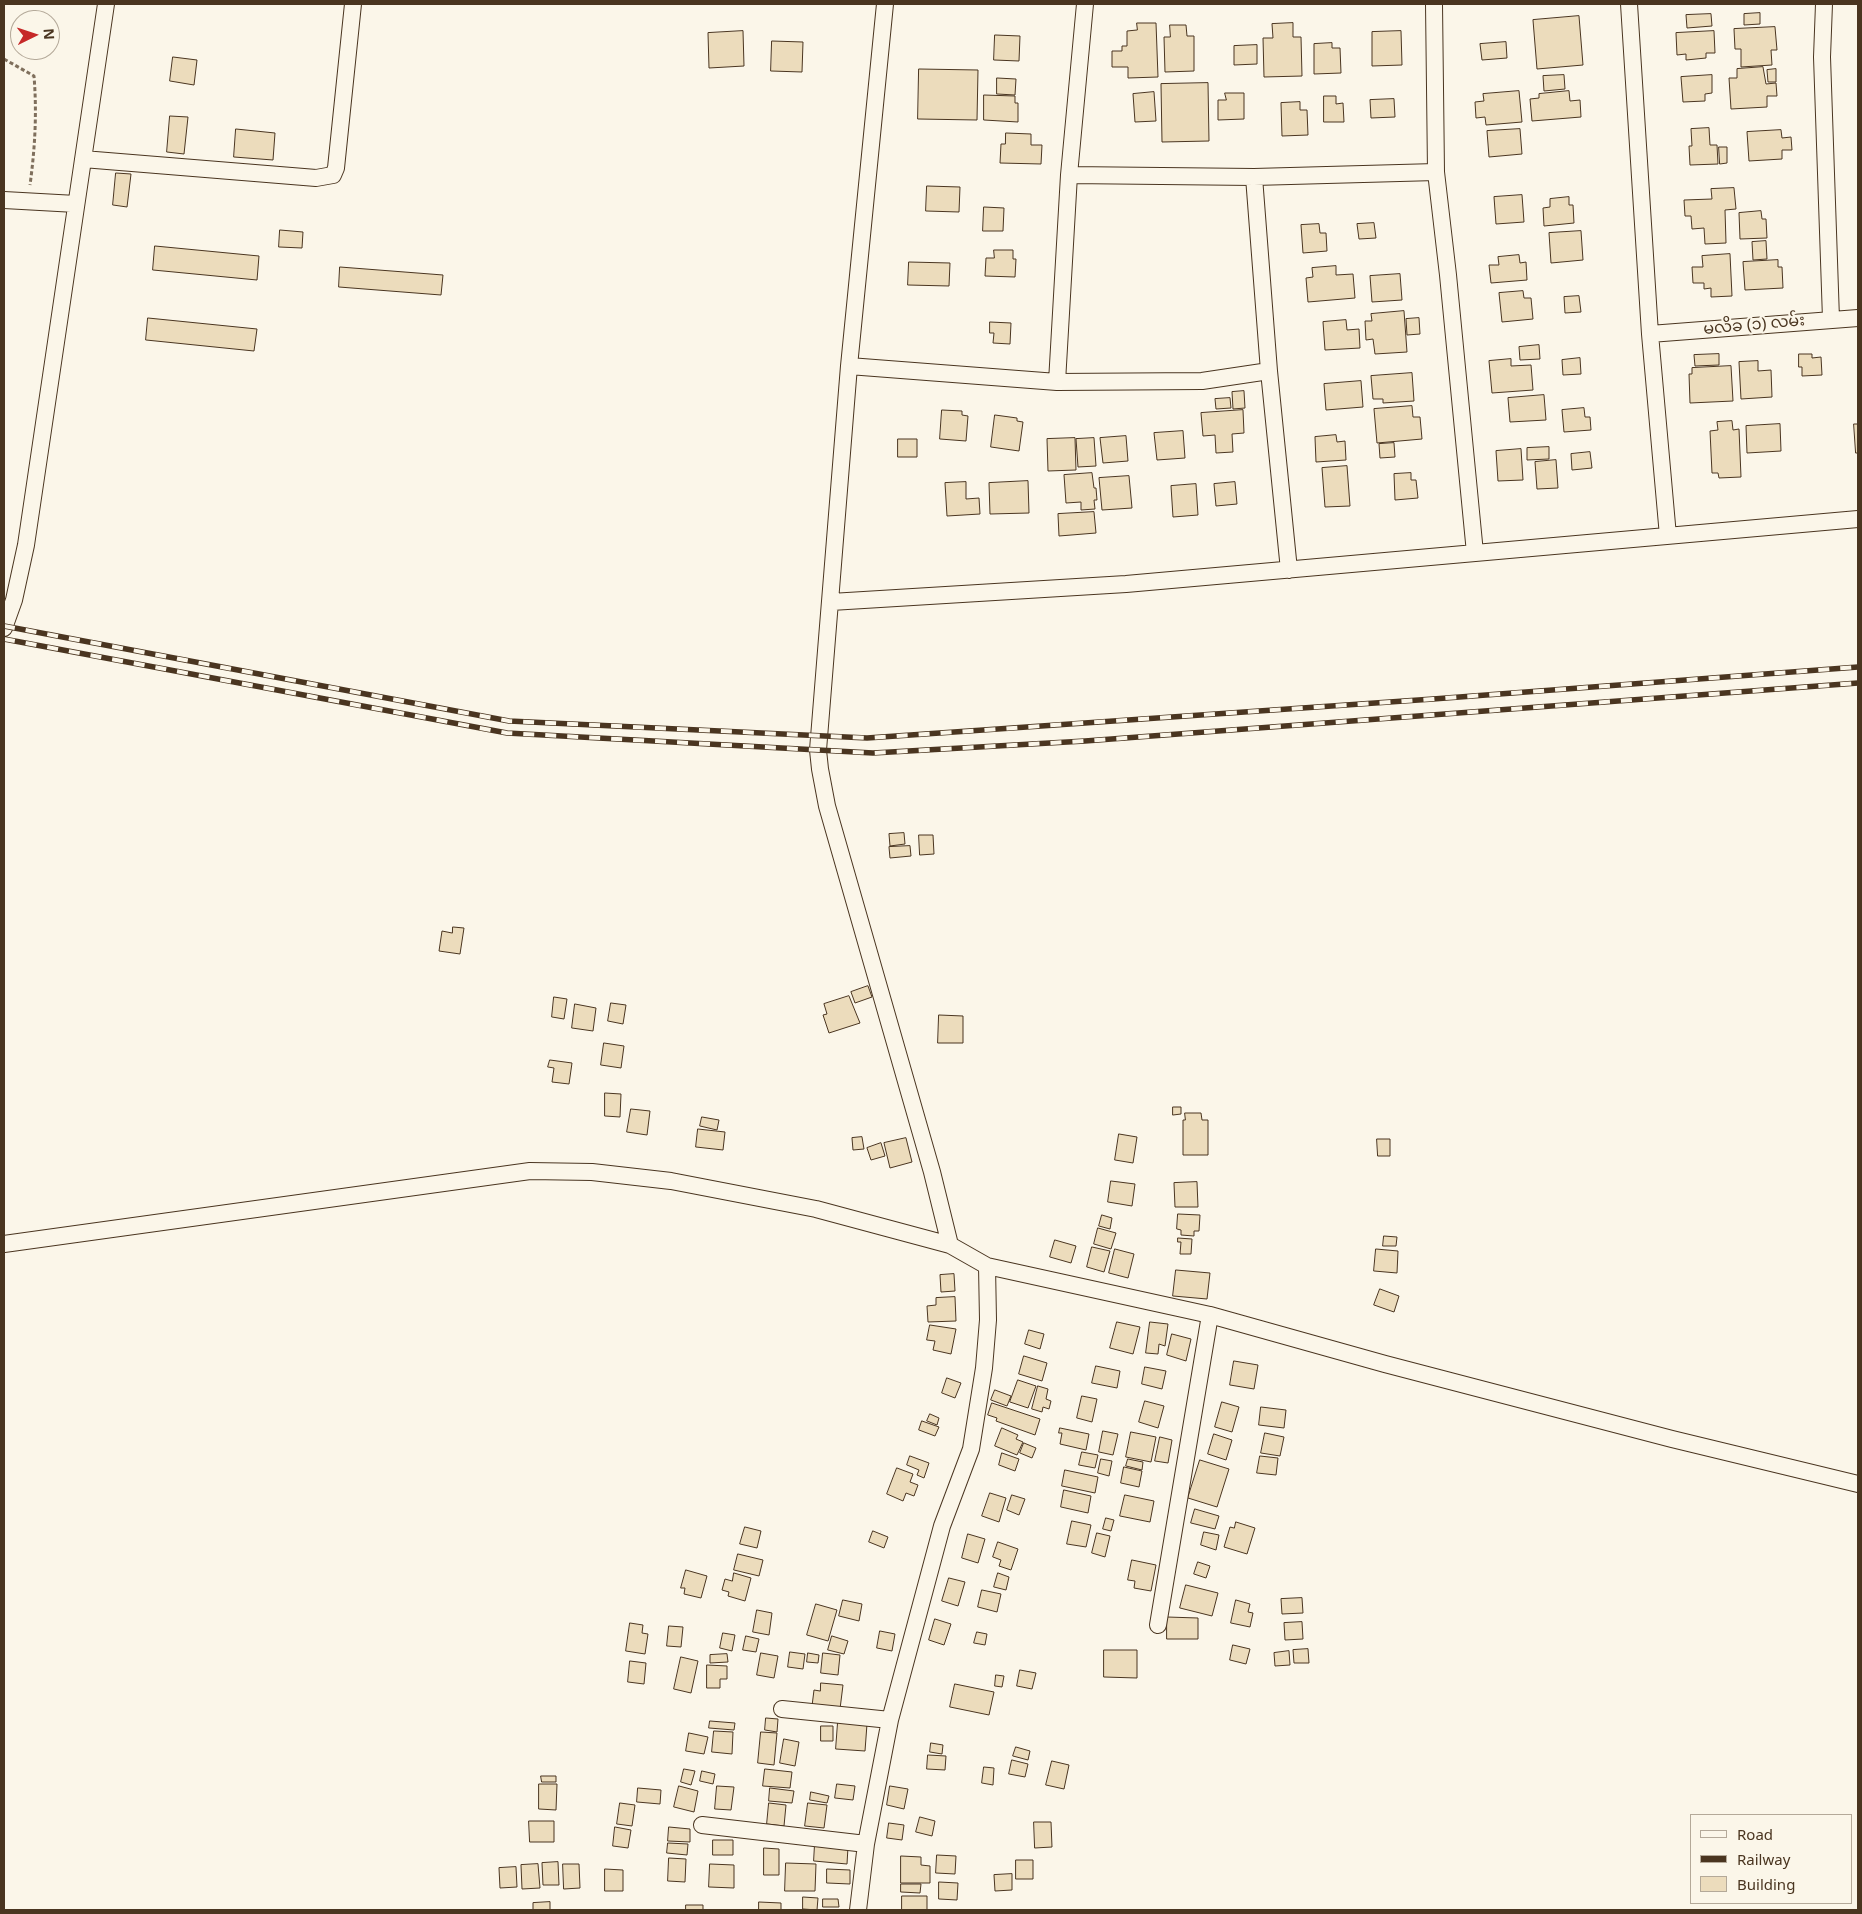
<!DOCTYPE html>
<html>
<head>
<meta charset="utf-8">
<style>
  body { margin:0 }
  #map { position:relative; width:1862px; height:1914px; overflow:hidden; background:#fbf6e9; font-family:"Noto Sans",sans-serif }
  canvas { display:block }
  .frame { position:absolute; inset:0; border:5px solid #4a3520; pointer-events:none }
  .legend { position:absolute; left:1690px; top:1814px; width:162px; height:90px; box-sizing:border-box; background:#fbf6e9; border:1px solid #b4a999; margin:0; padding:6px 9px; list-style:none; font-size:15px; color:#4a3520 }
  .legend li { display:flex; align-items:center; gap:10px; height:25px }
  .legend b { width:25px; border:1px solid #b4a999 }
  .north { position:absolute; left:10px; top:10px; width:50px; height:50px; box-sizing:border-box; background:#fbf6e9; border:1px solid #b4a999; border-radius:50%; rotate:86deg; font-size:14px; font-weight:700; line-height:20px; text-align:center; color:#4a3520 }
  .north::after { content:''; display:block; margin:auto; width:18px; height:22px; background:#c62828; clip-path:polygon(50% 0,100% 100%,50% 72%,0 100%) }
</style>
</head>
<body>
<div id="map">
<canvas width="1862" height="1914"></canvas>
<div class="frame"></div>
<ul class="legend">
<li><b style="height:6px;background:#fbf6e9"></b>Road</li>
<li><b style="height:6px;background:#4a3520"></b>Railway</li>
<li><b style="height:14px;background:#ecdcbc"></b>Building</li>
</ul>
<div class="north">N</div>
</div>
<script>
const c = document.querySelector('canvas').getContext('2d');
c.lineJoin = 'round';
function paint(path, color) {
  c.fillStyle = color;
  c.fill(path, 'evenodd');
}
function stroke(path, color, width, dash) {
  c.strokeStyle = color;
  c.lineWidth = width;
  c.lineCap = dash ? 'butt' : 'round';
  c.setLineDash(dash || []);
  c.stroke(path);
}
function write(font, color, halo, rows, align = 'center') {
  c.font = font + ' "Noto Sans","Noto Sans Myanmar",sans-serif';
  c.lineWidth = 4;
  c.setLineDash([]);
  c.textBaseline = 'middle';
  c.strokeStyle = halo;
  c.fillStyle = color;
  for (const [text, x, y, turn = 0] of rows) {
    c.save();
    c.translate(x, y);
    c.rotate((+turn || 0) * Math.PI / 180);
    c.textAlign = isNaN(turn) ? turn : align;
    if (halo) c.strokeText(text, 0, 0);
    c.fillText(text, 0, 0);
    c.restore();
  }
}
const building = new Path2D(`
  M1760 13V24L1744 25V14Z
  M1711 14 1712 26 1687 28 1686 15Z
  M1579 16 1583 65 1537 69 1533 20Z
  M1137 23H1156L1158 77 1128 78V67H1112V51H1122V46H1127V31L1137 30Z
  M1293 23V37H1301L1302 76 1264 77 1263 38H1273L1272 24Z
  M1170 25H1186L1187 36H1194V71L1165 72 1164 37H1170Z
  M1775 27 1777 50H1771L1772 65 1741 67V49H1735L1734 29Z
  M743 31 744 66 709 68 708 33Z
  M1401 31 1402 65 1372 66V32Z
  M1714 31 1715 53H1706V58L1686 60V54L1677 55 1676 33Z
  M995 35 1020 36 1019 61 994 60Z
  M772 41 803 42 802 72 771 71Z
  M1506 42 1507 58 1482 60 1480 44Z
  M1332 43V48H1340L1341 73 1314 74V44Z
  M1257 45V64L1234 65V46Z
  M173 57 197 60 194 85 170 81Z
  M1763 67 1766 84 1776 83 1777 96H1767V107L1731 109 1729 78H1737V69Z
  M919 69 978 70 977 120 918 119Z
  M1776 69V82H1768L1767 70Z
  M1564 75 1565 89 1544 91 1543 76Z
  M1712 75V93L1705 94V101L1683 102 1681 77Z
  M997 78 1016 79 1015 95 997 94Z
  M1208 83 1209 141 1162 142 1161 84Z
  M1519 91 1522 122 1486 125 1485 117 1476 118 1475 102 1484 101 1483 94Z
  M1569 91 1570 101 1580 100 1581 117 1532 121 1530 99 1539 98V94Z
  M1154 92 1156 121 1135 122 1133 94Z
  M1225 93H1244V119L1218 120V100H1226Z
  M984 95 1015 96V103H1018V122L984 120Z
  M1324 96H1336V104L1343 103 1344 122H1324Z
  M1394 99 1395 117 1371 118 1370 100Z
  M1300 102V110H1307L1308 135 1282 136 1281 103Z
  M170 116 188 117 184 154 167 152Z
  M1709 128 1710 145H1717L1718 164 1690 165 1689 146H1692L1691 129Z
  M236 129 275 133 273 160 234 157Z
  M1520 129 1522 154 1489 157 1487 131Z
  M1781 130 1782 138 1791 137 1792 150H1782V159L1749 161 1747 132Z
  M1006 133 1031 134V145H1042L1041 164 1000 163 1001 144H1005Z
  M1719 147H1727V163L1720 164Z
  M116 173 131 174 127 207 113 205Z
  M927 186 960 187 959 212 926 211Z
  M1734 188 1736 209 1725 210 1726 243 1705 244 1704 228 1692 229 1691 216H1685L1684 200 1712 199 1711 189Z
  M1522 195 1524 222 1496 224 1494 197Z
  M1569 197V205H1573L1574 223 1544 226 1543 208 1550 207V199Z
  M984 207 1004 208 1003 231H983Z
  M1761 211 1762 219H1766L1767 238 1740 239 1739 213Z
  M1374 223 1376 238 1359 239 1357 224Z
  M1319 224 1320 233H1326L1327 251 1303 253 1301 225Z
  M280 230 303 232 302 248 279 247Z
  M1581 231 1583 260 1551 263 1549 233Z
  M1766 241 1767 259 1753 260 1752 242Z
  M155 246 259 256 257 280 153 270Z
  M994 250H1013V259H1016L1015 277 985 276 986 258H994Z
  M1730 254 1732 296 1711 297V288L1704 289V283H1693L1692 267H1703L1702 256Z
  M1519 255 1520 263 1526 262 1527 280 1491 283 1489 265H1499L1498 257Z
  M1778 260V267H1782L1783 288 1745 290 1743 262Z
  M909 262 950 263 949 286 908 285Z
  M1336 266V275L1353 274 1355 298 1308 302 1306 278 1313 277 1312 268Z
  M340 267 443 275 441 295 339 287Z
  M1400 274 1402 300 1372 302 1370 276Z
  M1523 291 1524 298H1531L1533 319 1502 322 1499 293Z
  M1579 296 1581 312 1565 313 1564 297Z
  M1404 311 1407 352 1375 354 1373 339 1366 340 1365 321H1372L1371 314Z
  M148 318 257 329 254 351 146 340Z
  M1419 318 1420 334 1407 335 1406 319Z
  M1346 320 1347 330 1359 329 1360 348 1325 350 1323 322Z
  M990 322 1011 323 1010 344 993 343 994 333H990Z
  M1539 345 1540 359 1520 360 1519 347Z
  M1719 354V365L1695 366 1694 355Z
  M1799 354H1812V358L1821 357 1822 375 1802 376V367H1799Z
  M1580 358 1581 374 1563 375 1562 360Z
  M1511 359V366L1531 365 1533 390 1492 393 1489 361Z
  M1758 361V371L1771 370 1772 397 1741 399 1739 362Z
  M1731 366 1733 401 1690 403 1689 374H1692V368Z
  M1412 373 1414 401 1383 403V399H1373L1371 376Z
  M1361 381 1363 407 1326 410 1324 384Z
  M1244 391 1245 408 1233 409 1232 392Z
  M1544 395 1546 420 1510 422 1508 398Z
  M1230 398 1231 408 1216 409 1215 399Z
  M1412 406 1413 417H1420L1422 439 1377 443 1374 409Z
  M1584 408 1585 417H1590L1591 430 1564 432 1562 410Z
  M942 410 962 411V415L968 416 966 441 940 439Z
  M1243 410 1244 433 1232 434 1233 452 1216 453 1215 435 1203 436 1201 413Z
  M995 415 1017 418V421L1023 422 1019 451 991 447Z
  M1732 421 1733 430 1739 429 1741 477 1719 478 1718 473H1712L1710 431 1718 430 1717 422Z
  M1780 424 1781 451 1747 453 1746 426Z
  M1854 424H1858V453H1856Z
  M1183 431 1185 458 1157 460 1154 433Z
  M1336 435 1337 442 1345 441 1346 460 1316 462 1315 437Z
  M1126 436 1128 461 1103 463 1100 438Z
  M1075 438 1076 470 1048 471 1047 439Z
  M1094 438 1096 466 1078 467 1076 439Z
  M898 439H917V457H898Z
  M1394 443 1395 457 1380 458 1379 444Z
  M1549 447V459L1527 460V448Z
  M1521 449 1523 480 1498 481 1496 451Z
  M1590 452 1592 468 1572 470 1571 454Z
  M1556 460 1558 488 1537 489 1535 462Z
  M1347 466 1350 506 1325 507 1322 468Z
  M1092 473 1094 488H1096L1097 500H1094L1095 509 1081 510V502L1066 503 1064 475Z
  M1411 473V480H1416L1418 498 1395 500 1394 474Z
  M1129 476 1132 508 1102 510 1099 478Z
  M1028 481 1029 513 990 514 989 483Z
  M966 482V499L979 498 980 514 947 516 945 483Z
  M1235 482 1237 504 1216 506 1214 484Z
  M1196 484 1198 515 1173 517 1171 486Z
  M1094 512 1096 533 1059 536 1058 514Z
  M904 833 905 844 890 846 889 834Z
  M919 835H933L934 854 920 855Z
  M910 846 911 856 890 858 889 847Z
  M453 927 464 928 460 954 439 951 442 931 452 933Z
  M868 986 872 997 855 1003 851 992Z
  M849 996 860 1023 829 1033 823 1015 827 1014 824 1004Z
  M554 997 567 999 564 1019 552 1017Z
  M611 1003 626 1005 623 1024 608 1021Z
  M575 1004 596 1008 593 1031 572 1028Z
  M939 1015 963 1016V1043H938Z
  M604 1043 624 1046 621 1068 601 1065Z
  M550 1060 572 1063 569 1084 552 1082 554 1068 548 1067Z
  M605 1093 621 1094 620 1117 605 1116Z
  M1173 1107H1181V1114L1173 1115Z
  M631 1109 650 1111 647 1135 627 1132Z
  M1185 1113H1201L1202 1120H1208V1155H1183V1120H1185Z
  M702 1117 719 1120 717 1130 700 1126Z
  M698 1129 725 1132 723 1150 696 1147Z
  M1119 1134 1137 1137 1133 1163 1115 1160Z
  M862 1137 864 1149 853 1150 852 1138Z
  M906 1138 912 1162 890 1168 884 1143Z
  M1377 1139H1390V1156H1378Z
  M881 1143 885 1156 871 1160 867 1148Z
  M1111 1181 1135 1184 1132 1206 1108 1202Z
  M1197 1182 1198 1207H1175L1174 1183Z
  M1178 1214 1200 1215 1199 1231H1194V1236L1181 1235V1230L1177 1229Z
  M1102 1215 1112 1218 1110 1229 1099 1226Z
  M1098 1228 1116 1233 1111 1249 1094 1244Z
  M1384 1236 1397 1237 1396 1246H1383Z
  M1178 1238 1192 1239 1191 1254H1180L1181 1242H1178Z
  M1055 1240 1076 1246 1071 1263 1050 1257Z
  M1092 1247 1110 1251 1104 1272 1087 1267Z
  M1115 1249 1134 1254 1128 1278 1109 1273Z
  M1376 1249 1398 1251 1397 1273 1374 1271Z
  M1176 1270 1210 1273 1207 1299 1173 1296Z
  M954 1274 955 1291 941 1292 940 1275Z
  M1380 1289 1399 1296 1394 1312 1374 1305Z
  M955 1297 956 1321 928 1322 927 1306 936 1305V1298Z
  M1117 1322 1140 1327 1133 1354 1110 1348Z
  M1150 1322 1168 1324 1165 1346 1159 1344 1158 1354 1146 1353Z
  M930 1325 956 1329 951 1354 933 1350 935 1341 927 1340Z
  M1029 1330 1044 1334 1040 1349 1025 1344Z
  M1172 1334 1191 1339 1186 1361 1167 1355Z
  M1024 1356 1047 1363 1042 1381 1019 1374Z
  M1234 1361 1258 1365 1254 1389 1230 1385Z
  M1096 1366 1120 1371 1117 1388 1092 1383Z
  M1145 1367 1166 1371 1162 1389 1142 1384Z
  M947 1378 961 1383 955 1398 942 1393Z
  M1018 1380 1036 1386 1028 1408 1010 1402Z
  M1038 1386 1048 1389 1046 1399 1051 1401 1049 1409 1043 1407 1042 1412 1032 1409Z
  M995 1390 1011 1396 1007 1406 991 1400Z
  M1082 1396 1097 1399 1092 1422 1077 1418Z
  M1145 1401 1164 1406 1158 1428 1139 1422Z
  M1222 1402 1239 1407 1232 1432 1215 1427Z
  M992 1403 1040 1419 1035 1435 996 1421 997 1418 988 1415Z
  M1261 1407 1286 1410 1284 1428 1259 1425Z
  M930 1414 939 1418 937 1425 927 1421Z
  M922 1421 939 1427 935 1436 919 1430Z
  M1002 1428 1018 1435 1016 1439 1023 1442 1017 1455 995 1446Z
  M1060 1428 1089 1434 1086 1450 1060 1444 1062 1433H1059Z
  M1103 1431 1118 1434 1113 1455 1099 1452Z
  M1131 1432 1156 1437 1151 1462 1126 1457Z
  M1265 1433 1284 1437 1280 1456 1261 1453Z
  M1214 1434 1232 1440 1226 1460 1208 1454Z
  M1160 1437 1172 1440 1168 1463 1155 1461Z
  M1024 1443 1036 1448 1032 1458 1020 1453Z
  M1082 1452 1098 1455 1095 1468 1079 1465Z
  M1002 1453 1019 1459 1015 1471 999 1465Z
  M910 1456 929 1463 924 1478 917 1475 919 1470 907 1465Z
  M1260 1456 1278 1458 1276 1475 1257 1473Z
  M1101 1459 1112 1461 1109 1476 1098 1473Z
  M1128 1459 1143 1462 1142 1470 1126 1466Z
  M1200 1460 1229 1469 1217 1507 1188 1498Z
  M1124 1467 1142 1471 1139 1487 1121 1483Z
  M897 1468 913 1474 910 1482 918 1485 914 1496 906 1493 903 1501 887 1494Z
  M1065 1470 1098 1477 1095 1493 1062 1486Z
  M1064 1490 1091 1496 1088 1513 1061 1507Z
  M990 1493 1006 1498 999 1522 982 1516Z
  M1012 1495 1025 1499 1019 1515 1007 1510Z
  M1125 1495 1154 1501 1150 1522 1120 1516Z
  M1195 1509 1219 1516 1215 1529 1191 1523Z
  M1106 1518 1114 1520 1111 1531 1103 1529Z
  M1072 1521 1091 1525 1086 1547 1067 1544Z
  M1236 1522 1255 1528 1247 1554 1224 1547 1230 1527 1234 1528Z
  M745 1527 761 1531 757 1548 740 1544Z
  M873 1531 888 1537 884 1548 869 1542Z
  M1204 1532 1219 1535 1216 1550 1201 1545Z
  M1097 1533 1110 1536 1105 1557 1092 1553Z
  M968 1534 985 1539 978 1563 962 1558Z
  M998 1542 1018 1549 1011 1570 999 1566 1001 1560 993 1557Z
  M738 1554 763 1560 759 1576 734 1570Z
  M1132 1560 1156 1565 1151 1591 1134 1588 1135 1581 1128 1580Z
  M1198 1562 1210 1566 1206 1578 1194 1574Z
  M686 1570 707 1576 701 1598 684 1594 685 1588H681Z
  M734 1573 751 1578 745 1601 728 1596 729 1592 722 1590 725 1579 732 1581Z
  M998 1573 1009 1577 1006 1590 994 1587Z
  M949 1578 965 1582 958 1606 942 1601Z
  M1186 1585 1218 1593 1212 1616 1180 1608Z
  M982 1590 1001 1594 997 1612 978 1607Z
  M1302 1598 1303 1613 1282 1614 1281 1599Z
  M843 1600 862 1604 859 1621 839 1616Z
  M1236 1600 1250 1604 1248 1612 1253 1613 1250 1627 1231 1623Z
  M816 1604 837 1610 828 1641 807 1635Z
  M757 1610 772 1613 769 1635 753 1632Z
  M1167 1617 1198 1618V1639H1167Z
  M935 1619 951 1624 944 1645 929 1640Z
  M1302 1622 1303 1639 1285 1640 1284 1623Z
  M630 1623 643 1625 642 1633 648 1634 645 1654 626 1651Z
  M669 1626 683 1627 681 1647 667 1646Z
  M880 1631 895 1634 892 1651 877 1648Z
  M977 1632 987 1634 985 1645 974 1643Z
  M723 1633 735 1635 732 1651 720 1648Z
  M746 1636 759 1639 756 1652 743 1650Z
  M832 1636 848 1641 844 1654 828 1650Z
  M1233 1645 1250 1649 1246 1664 1230 1660Z
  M1308 1649 1309 1663H1294L1293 1650Z
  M1104 1650H1137V1678L1104 1677Z
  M1289 1651 1290 1665 1275 1666 1274 1653Z
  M790 1652 805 1654 803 1669 788 1667Z
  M761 1653 778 1656 774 1678 757 1675Z
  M808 1653 819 1655 818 1663 807 1662Z
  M823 1653 840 1655 838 1675 821 1673Z
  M727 1654 728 1662 710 1663V1655Z
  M681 1657 698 1661 691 1693 674 1689Z
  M630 1661 646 1663 644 1684 628 1682Z
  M707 1665 727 1666V1679H720V1688H707Z
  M1020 1670 1036 1673 1032 1689 1017 1686Z
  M996 1675 1004 1676 1002 1687 995 1686Z
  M821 1683 843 1685 840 1709 812 1706 814 1690 820 1691Z
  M955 1684 994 1692 989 1715 950 1707Z
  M766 1718 778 1719 777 1732 765 1730Z
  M710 1721 735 1723 734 1730 709 1728Z
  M838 1722 867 1724 865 1751 836 1749Z
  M821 1726H833V1741H821Z
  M714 1731 733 1732 732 1754 712 1752Z
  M761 1732 777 1733 774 1765 758 1763Z
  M689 1733 708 1737 704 1754 686 1751Z
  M784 1739 799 1742 795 1766 780 1763Z
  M931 1743 943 1745 942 1754 930 1752Z
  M1016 1747 1030 1751 1028 1760 1013 1756Z
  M928 1755 946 1756 945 1770 927 1769Z
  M1012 1760 1028 1764 1025 1777 1009 1774Z
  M1052 1761 1069 1765 1064 1789 1046 1785Z
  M984 1767 994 1768 993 1785 982 1783Z
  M684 1769 695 1771 691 1785 681 1782Z
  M765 1769 792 1772 790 1788 763 1786Z
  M702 1771 715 1774 713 1784 700 1781Z
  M541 1776H556V1782H542Z
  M539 1784H557L556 1810 539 1809Z
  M837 1784 855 1786 853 1800 835 1798Z
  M679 1786 698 1791 694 1812 674 1807Z
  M717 1786 734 1787 731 1810 715 1809Z
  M890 1786 908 1789 904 1809 887 1805Z
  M638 1788 661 1790 660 1804 637 1802Z
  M770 1788 794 1791 792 1803 769 1801Z
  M811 1792 829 1796 827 1803 810 1800Z
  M620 1803 635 1805 632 1826 617 1824Z
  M769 1803 786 1805 784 1826 767 1824Z
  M808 1803 827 1805 824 1828 805 1826Z
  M920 1817 935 1821 932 1836 916 1832Z
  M529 1821H554V1842H530Z
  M1034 1822H1051L1052 1847 1035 1848Z
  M889 1823 904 1825 902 1840 887 1838Z
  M615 1827 631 1830 628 1848 613 1846Z
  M669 1827 690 1829V1842L668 1841Z
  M713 1840H733V1855H713Z
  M668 1843 688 1844 687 1855 667 1853Z
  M815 1843 848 1847 847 1864 814 1861Z
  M764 1848 779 1849V1875H764Z
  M937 1855 956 1856 955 1874 936 1873Z
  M901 1856 921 1857V1865L930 1866V1883H901Z
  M669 1858 686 1859 685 1882 668 1881Z
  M1016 1860H1033V1879H1016Z
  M558 1862 559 1885H543L542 1863Z
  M786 1863 816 1864 815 1891H785Z
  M538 1864 540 1888 522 1889 521 1865Z
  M563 1864H579L580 1888 564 1889Z
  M710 1864 734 1865V1888L709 1887Z
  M516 1867 517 1887 500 1888 499 1868Z
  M605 1869 623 1870V1891H605Z
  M827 1869 850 1870V1884L827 1883Z
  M1012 1874V1890L995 1891 994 1875Z
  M939 1882 958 1883 957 1900 939 1899Z
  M901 1884H921L920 1893 901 1892Z
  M902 1896H927V1910H902Z
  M803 1897 818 1898 817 1910 803 1909Z
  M823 1899H838L839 1907H823Z
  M550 1902V1910H533V1903Z
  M759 1902 781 1903V1910H759Z
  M686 1905H703V1910H686Z`);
const path = new Path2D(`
  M4 59 34 76C37 113 35 148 30 185`);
const street = new Path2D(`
  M885 4 849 366 818 750 820 769 827 806 932 1172 950 1245
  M1434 4 1436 172 1448 275 1475 553
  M1629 4 1650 334 1668 536
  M1824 4 1822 57 1831 319
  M83 159 316 178 333 175 336 168 353 4
  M1069 175 1254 177 1436 172
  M1254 177 1269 371 1289 570
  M4 200 76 204
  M1650 334 1858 318
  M849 366 1057 382 1202 381 1269 371
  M1057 382 1069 175 1085 4
  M831 602 1126 584 1858 519
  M4 628 14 600 26 545 106 4
  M4 1244 530 1171 592 1172 671 1181 816 1209 950 1245 987 1266 1210 1315 1385 1364 1672 1439 1858 1484
  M1158 1625 1210 1315
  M782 1709 890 1720
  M702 1825 866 1844
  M858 1910 866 1844 890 1720 942 1526 971 1449 984 1368 988 1320 987 1266`);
const rail = new Path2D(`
  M4 626 509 721 867 738 1433 699 1858 667
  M4 639 507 733 873 753 1085 741 1858 683`);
const streetNames = [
  ["မလိခ (၁) လမ်း",1754,325,-5]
];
paint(building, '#ecdcbc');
stroke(building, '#4a3520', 1);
stroke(street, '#4a3520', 18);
stroke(path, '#7f6f5c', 3, [4, 2.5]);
stroke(street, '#fbf6e9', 16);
stroke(rail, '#4a3520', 5.5);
stroke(rail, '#fbf6e9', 4, [11]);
write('16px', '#4a3520', '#fbf6e9', streetNames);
</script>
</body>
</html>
